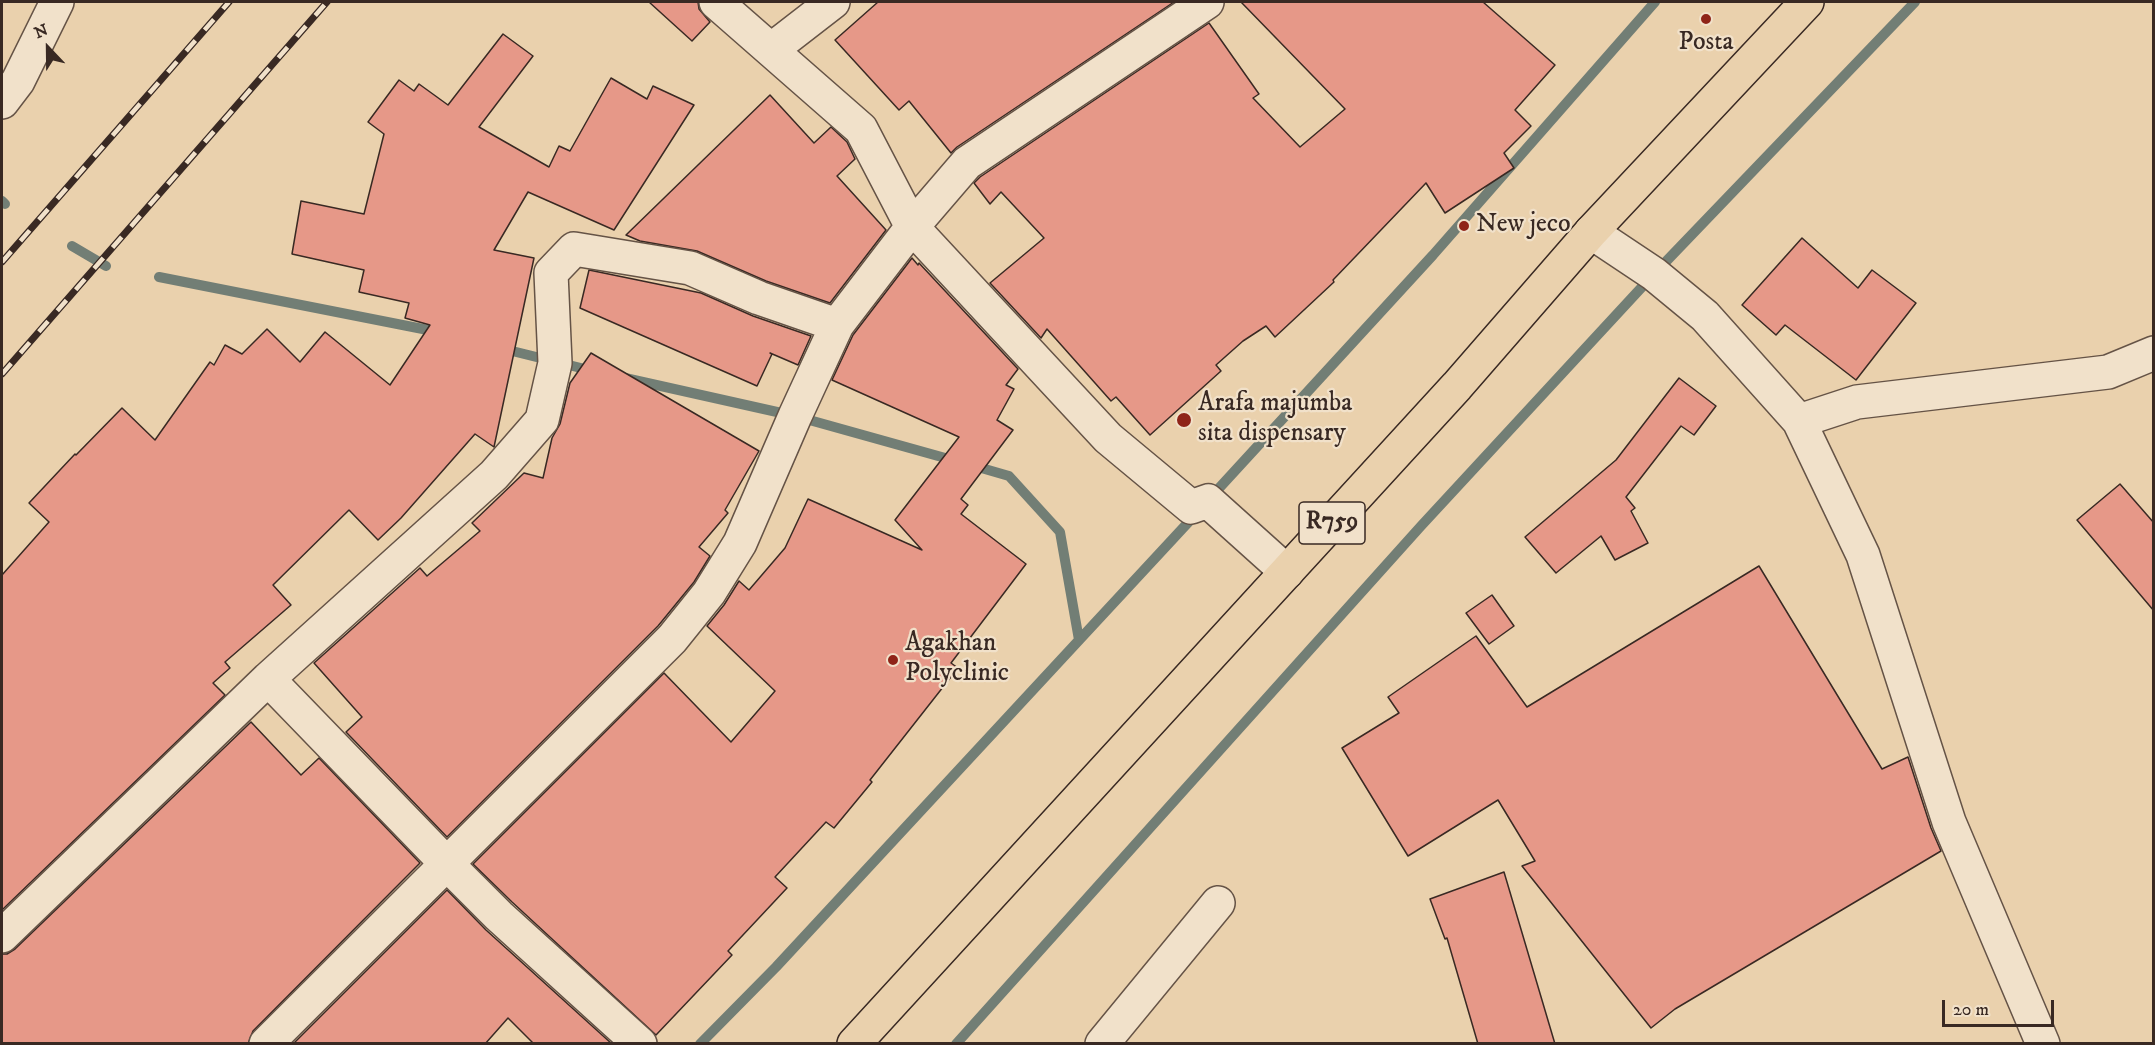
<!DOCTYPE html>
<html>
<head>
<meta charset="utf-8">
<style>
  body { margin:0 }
  #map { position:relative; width:2155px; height:1045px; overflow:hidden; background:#ead1ad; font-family:"IM FELL DW Pica",serif }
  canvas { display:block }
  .frame { position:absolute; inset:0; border:3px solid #392923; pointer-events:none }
  .north { position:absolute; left:18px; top:18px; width:60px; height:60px; -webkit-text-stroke:4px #f1e1ca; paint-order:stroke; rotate:338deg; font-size:16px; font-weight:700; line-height:24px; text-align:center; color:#392923 }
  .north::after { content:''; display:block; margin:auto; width:21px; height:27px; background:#392923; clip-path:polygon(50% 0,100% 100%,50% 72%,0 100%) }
  .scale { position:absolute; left:1942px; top:1000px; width:112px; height:27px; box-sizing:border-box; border:3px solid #392923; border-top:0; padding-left:8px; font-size:18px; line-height:21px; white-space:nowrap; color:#392923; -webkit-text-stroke:4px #f1e1ca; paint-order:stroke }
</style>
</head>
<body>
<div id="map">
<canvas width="2155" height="1045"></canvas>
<div class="frame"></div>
<div class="north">N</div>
<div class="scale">20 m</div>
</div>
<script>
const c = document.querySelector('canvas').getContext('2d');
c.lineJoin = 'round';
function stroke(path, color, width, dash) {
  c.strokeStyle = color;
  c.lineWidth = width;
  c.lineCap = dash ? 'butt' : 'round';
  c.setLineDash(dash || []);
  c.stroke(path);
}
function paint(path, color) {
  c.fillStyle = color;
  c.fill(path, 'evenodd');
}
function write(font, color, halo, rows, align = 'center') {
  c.font = font + ' "IM FELL DW Pica",serif';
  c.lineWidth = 4.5;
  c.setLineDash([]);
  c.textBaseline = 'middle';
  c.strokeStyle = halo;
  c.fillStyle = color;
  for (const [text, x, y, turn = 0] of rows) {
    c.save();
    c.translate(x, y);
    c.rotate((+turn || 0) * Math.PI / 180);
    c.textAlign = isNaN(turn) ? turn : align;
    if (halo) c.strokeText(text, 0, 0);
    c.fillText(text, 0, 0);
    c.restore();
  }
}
const stream = new Path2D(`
  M2 201 5 204
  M72 246 106 266
  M159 277 438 332
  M500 348 593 371
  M625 378 795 416 956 461
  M971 465 1009 476 1060 532 1079 640
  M1210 498 1433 255 1655 2
  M700 1044 776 967 1196 514
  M956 1044 1421 526 1654 274 1915 2`);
const building = new Path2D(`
  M649 2H698L699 9 710 22 692 41Z
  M878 2H1174L957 147 951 153 909 101 899 110 835 40Z
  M1241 2H1483L1555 65 1515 110 1531 126 1504 153 1514 168 1445 213 1426 183 1333 280 1334 282 1275 337 1266 326 1243 341 1216 365 1221 371 1150 435 1116 397 1111 401 1047 329 1041 338 990 283 1044 238 1001 192 990 204 974 183 980 177 1209 23 1259 94 1253 98 1300 147 1345 109Z
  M503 34 533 56 479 127 549 167 559 146 570 151 611 78 647 99 653 86 694 105 614 230 528 192 494 250 534 258 494 447 475 434 401 518 378 540 349 510 273 585 291 605 225 662 230 668 213 683 225 695 2 910V575L49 522 29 503 75 454 76 455 122 408 155 440 210 362 214 365 225 345 242 354 267 329 300 362 325 332 390 385 430 325 405 318 409 303 359 292 364 270 292 254 301 201 364 214 384 134 368 122 399 80 414 91 419 84 448 105Z
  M770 95 814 143 831 127 847 142 855 159 837 176 886 230 830 303 766 281 697 251 640 241 626 235Z
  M1802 238 1858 288 1872 270 1916 303 1856 380 1785 325 1776 335 1742 305Z
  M912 258 918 265 919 263 1018 369 1006 385 1014 389 997 420 1013 430 961 499 968 505 961 514 1026 564 951 663 958 668 870 780 872 782 834 828 826 822 775 877 787 888 728 951 732 955 656 1035 512 902 473 864 664 673 731 742 775 691 707 626 724 605 739 581 749 590 785 548 808 499 922 550 895 520 959 437 832 380 853 335Z
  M589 270 701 293 753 316 811 336 798 365 770 353 772 354 757 386 580 308Z
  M591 353 759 451 725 510 728 513 699 547 710 556 694 582 658 626 447 837 346 732 362 717 314 663 420 568 427 576 480 531 472 523 524 473 543 478 552 438 560 424 570 383Z
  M1679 378 1716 406 1694 435 1681 426 1626 497 1635 508 1631 511 1648 543 1615 560 1601 536 1556 573 1525 537 1616 460Z
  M2120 484 2154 523V611L2077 520Z
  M1759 566 1882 769 1908 757 1931 828 1941 851 1675 1009 1651 1028 1522 866 1535 861 1498 800 1408 856 1342 748 1399 713 1388 697 1476 636 1527 707Z
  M1492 595 1514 626 1489 644 1466 613Z
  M251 722 301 775 319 758 420 863 253 1031 248 1044H2V954H7L15 949Z
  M1504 872 1555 1044H1478L1447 938 1445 939 1430 899Z
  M447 890 486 930 612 1044H534L508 1018 485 1044H293Z`);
const minor = new Path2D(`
  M716 2 861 129 912 227 1108 438 1191 507 1208 501 1287 572
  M771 50 833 2
  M2 102 18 81 57 2
  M1591 232 1654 274 1705 316 1799 421 1863 555 1949 822 2043 1044
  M1799 421 1857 402 2108 372 2154 353
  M268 679 447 864 499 916 640 1044
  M2 936 268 679 494 475 542 420 555 363 551 273 574 249 690 268 759 298 837 325
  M266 1044 672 639 709 593 740 543 795 416 837 325 912 227 967 163 1207 2
  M1102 1044 1218 903`);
const major = new Path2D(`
  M854 1044 1457 386 1591 232 1807 2`);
const rail = new Path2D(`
  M2 262 229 2
  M2 374 327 2`);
const markers = [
  [1706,19,6,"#8f2418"],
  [1464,226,6,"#8f2418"],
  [1184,420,8,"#8f2418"],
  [893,660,6,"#8f2418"]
];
const shields = [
  [1332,523,66]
];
const shieldNames = [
  ["R759",1332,523]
];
const poiNames = [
  ["Posta",1706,44,"center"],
  ["New jeco",1476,226],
  ["Arafa majumba",1198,405],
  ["sita dispensary",1198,435],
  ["Agakhan",905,645],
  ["Polyclinic",905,675]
];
stroke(stream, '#727e75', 10);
paint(building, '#e69888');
stroke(building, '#392923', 1.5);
stroke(minor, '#655346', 36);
stroke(major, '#392923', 36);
stroke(minor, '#f1e1ca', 33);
stroke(major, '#ead1ad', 33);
stroke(rail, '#392923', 7);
stroke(rail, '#f1e1ca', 4.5, [14]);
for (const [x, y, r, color] of markers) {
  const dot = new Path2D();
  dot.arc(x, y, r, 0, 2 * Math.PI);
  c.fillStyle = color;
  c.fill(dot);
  stroke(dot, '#f1e1ca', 2);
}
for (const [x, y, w] of shields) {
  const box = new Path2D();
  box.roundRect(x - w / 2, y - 21, w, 42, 4.5);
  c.fillStyle = '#f1e1ca';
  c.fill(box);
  stroke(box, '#392923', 1.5);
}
write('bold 24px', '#392923', null, shieldNames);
write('26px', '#392923', '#f1e1ca', poiNames, 'left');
</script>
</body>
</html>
